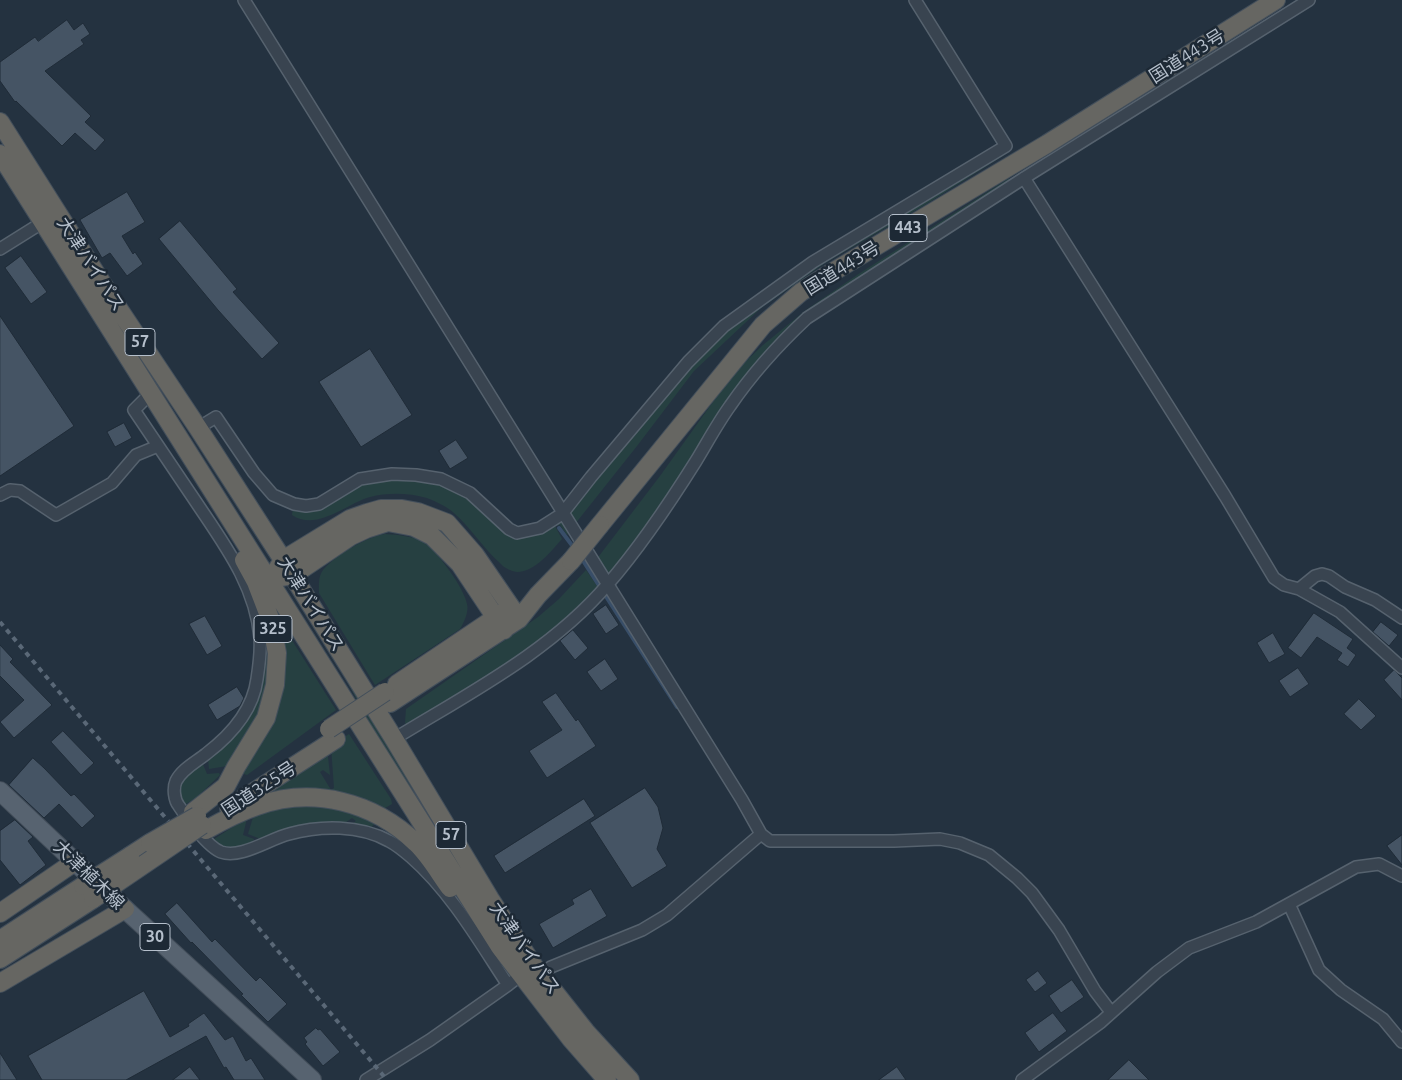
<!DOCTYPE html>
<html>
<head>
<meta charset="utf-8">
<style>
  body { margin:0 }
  canvas { display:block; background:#243240 }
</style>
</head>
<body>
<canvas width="1402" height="1080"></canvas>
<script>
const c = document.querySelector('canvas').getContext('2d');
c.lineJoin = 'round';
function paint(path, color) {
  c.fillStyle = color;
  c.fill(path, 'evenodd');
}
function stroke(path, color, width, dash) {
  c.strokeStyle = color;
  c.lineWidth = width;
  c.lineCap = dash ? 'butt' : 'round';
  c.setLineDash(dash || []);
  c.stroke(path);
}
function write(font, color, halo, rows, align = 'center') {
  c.font = font + ' Ubuntu,"Noto Sans JP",sans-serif';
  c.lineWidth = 5;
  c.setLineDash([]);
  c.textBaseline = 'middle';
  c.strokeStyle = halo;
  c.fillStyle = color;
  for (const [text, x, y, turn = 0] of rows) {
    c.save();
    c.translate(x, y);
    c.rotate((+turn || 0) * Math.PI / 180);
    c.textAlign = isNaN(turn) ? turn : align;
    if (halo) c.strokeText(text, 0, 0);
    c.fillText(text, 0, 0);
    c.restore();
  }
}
const green = new Path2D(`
  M1003 152 1006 154 923 206 825 263 761 308 694 371 637 446 575 524 569 515 571 508 612 458 709 346 753 310 789 283 863 237 900 217Z
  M1008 179 1011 180 792 328 640 539 611 573H605L596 560 660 476 723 388 740 367 763 345 806 310 860 273Z
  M397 477 439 483 466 496 503 529 562 521 570 530 567 535 560 525 555 526 562 539C551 551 535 572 517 572 511 571 504 568 500 563 483 548 471 528 454 513 446 506 437 502 427 498 410 493 388 492 370 497 347 503 317 532 292 515L293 508 361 483Z
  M385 534C398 535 416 536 426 544 439 554 464 588 467 604 469 612 464 622 460 629L375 685 319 593C319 585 318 577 323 570 336 555 366 537 385 534Z
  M586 570 598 587 594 593 544 638 522 654 407 726 405 723 406 709 538 617 559 599Z
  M264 587 293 642 336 710 247 775 244 774 241 771 274 710Z
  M271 638 268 699 227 766 209 769 208 759 243 724 264 640Z
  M341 670 470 878V882L370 725Z
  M349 734 391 799 392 804 380 811 251 800 327 748 330 775 323 770 320 772 331 790 334 788 331 746Z
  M202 762 207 774 219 773 220 775 196 798 184 805C172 782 185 776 202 762Z
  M297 805 344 810 375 822V824L372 826 374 829 351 825 356 821 352 818 342 825 263 840 248 834 254 814Z
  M247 818 243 835 254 839 253 842C235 849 228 851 211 841Z`);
const stream = new Path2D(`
  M559 528 574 548
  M580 556 677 707`);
const building = new Path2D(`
  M67 20 74 30 83 23 90 34 81 40 84 44 45 71 91 116 85 122 105 140 95 151 75 133 62 146 16 101 15 102 0 81V62L35 37 38 41Z
  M127 192 145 222 122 236 133 254 135 252 143 264 127 276 110 253 102 258 80 220Z
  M180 221 237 289 233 292 279 343 262 359 218 310 159 239Z
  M21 256 47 292 31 304 5 268Z
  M0 316 74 426 0 476Z
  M370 349 412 415 361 447 319 382Z
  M124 423 132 438 115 447 107 432Z
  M456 440 468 458 450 469 439 451Z
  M606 605 619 625 606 634 593 614Z
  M1314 613 1353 639 1347 648 1356 655 1348 667 1337 660 1342 653 1317 637 1301 658 1288 648Z
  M205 616 222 646 207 655 189 624Z
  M1381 622 1398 635 1389 646 1373 632Z
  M573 630 588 648 575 660 560 641Z
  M1273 633 1285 654 1269 663 1257 643Z
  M0 645 13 659 10 662 52 705 14 738 0 722 24 700 0 676Z
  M605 659 618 679 601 691 587 672Z
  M1298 668 1309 684 1290 697 1279 681Z
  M1394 670 1402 678V700L1384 680Z
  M237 687 244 698 240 706 217 720 208 705Z
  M556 693 576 721 578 719 596 746 547 778 529 751 562 730 542 702Z
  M1359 699 1376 716 1361 730 1344 714Z
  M63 731 94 763 81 775 51 742Z
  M33 758 44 768 71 796 74 794 95 816 82 828 59 804 44 818 9 785Z
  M645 788 658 807 663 828 657 849 667 866 632 888 590 823Z
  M584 799 595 816 505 873 494 856Z
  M15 820 33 837 28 841 46 865 20 885 0 860V831Z
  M1402 835V865L1387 846Z
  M591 889 607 916 553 948 539 924 574 904 572 900Z
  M177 903 212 942 215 939 256 981 260 977 287 1004 268 1022 241 995 243 994 192 942 191 943 165 914Z
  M1038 971 1047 983 1035 992 1026 980Z
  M1072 980 1084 997 1061 1013 1049 996Z
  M144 991 170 1037 189 1026 188 1024 204 1013 225 1040 233 1036 246 1061 251 1058 265 1080H234L226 1067 224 1068 206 1036 126 1080H42L28 1056Z
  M1053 1013 1067 1031 1039 1052 1025 1033Z
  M316 1028 318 1030 320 1029 340 1052 323 1066 305 1044 307 1042 304 1038Z
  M0 1053 17 1080H0Z
  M1129 1060 1149 1080H1108Z
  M190 1067 200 1080H173Z
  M897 1067 906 1080H879Z`);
const minor = new Path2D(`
  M244 0 742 800 761 834 667 915 642 930 551 967 540 975
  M1024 178 1225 496 1274 578 1284 585 1299 589 1340 612 1402 668
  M0 249 48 219
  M151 393 134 410C154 440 175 471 196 502 224 544 256 586 260 638 261 651 259 666 257 679 253 710 231 735 206 754 196 762 182 769 176 781 173 788 174 800 179 806 187 819 208 847 221 852 241 859 269 839 289 834 321 825 360 825 389 841 397 845 404 851 411 857 451 892 479 941 508 985L526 971
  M198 428 216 417 254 473 273 495 294 504 306 506 319 504 360 479 392 474 416 475 441 479 470 493 509 529 517 533 540 528 562 514 591 477 688 362 724 326 813 262 1006 146 915 0
  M0 495 10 490 20 491 56 515 112 483 136 455 158 446
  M1299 589 1315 576 1322 574 1329 576 1345 587 1375 600 1402 618
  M394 739C469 693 550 652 608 584 641 546 669 504 696 461 707 443 717 424 730 406 752 374 778 345 807 318L1024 178 1309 0
  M761 834 770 841H894L940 839 960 843 989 855 1017 878 1032 893 1059 930 1095 991 1111 1012
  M1289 904 1319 970 1341 990 1383 1019 1402 1042
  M366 1080 430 1040 508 985
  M1022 1080 1101 1022 1157 972 1189 948 1256 922 1356 867 1379 864 1402 876`);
const primary = new Path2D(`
  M0 791 125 909 312 1080`);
const trunk = new Path2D(`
  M0 122 114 302 198 428 283 560 394 739 490 899 533 965 586 1032 630 1080
  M0 154 500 947 571 1039 607 1080
  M600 525 763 325 801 292 826 276 1047 144 1276 0
  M278 568 283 560 350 519 367 513 381 509H402L418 512 447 523 475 555 519 619
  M282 577 293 575 351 536 366 529 388 522 414 527 432 536 460 564 504 630
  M397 684 504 612
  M390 703 519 619 538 595 571 561
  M229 808 336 739
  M193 812 226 786 236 767 266 718 275 685 277 653 271 621 256 582 244 560
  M206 830C222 821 239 812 257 806 313 786 374 802 416 843 429 855 439 873 450 888
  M130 856 150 843
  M0 913 76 861
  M0 940 83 886
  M0 959 93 899
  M0 983 125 909`);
const rail = new Path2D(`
  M0 622 387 1080`);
const trunkBridge = new Path2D(`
  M571 561 600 525
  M329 729 385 692
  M150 843 197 816
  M83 886 130 856
  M93 899 202 825`);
const shields = [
  [908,228,38],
  [140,342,30],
  [273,629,38],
  [451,835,30],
  [155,937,30]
];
const shieldNames = [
  ["443",908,228],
  ["57",140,342],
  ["325",273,629],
  ["57",451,835],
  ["30",155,937]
];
const streetNames = [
  ["国道443号",1187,56,-32],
  ["大津バイパス",91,264,57],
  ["国道443号",842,268,-32],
  ["大津バイパス",311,604,58],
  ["国道325号",259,789,-33],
  ["大津植木線",89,875,44],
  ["大津バイパス",525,948,55]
];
paint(green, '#264041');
stroke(stream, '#384e68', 4);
paint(building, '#455464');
stroke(building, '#1f2b37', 1);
stroke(minor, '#56626e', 14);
stroke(primary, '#424d59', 20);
stroke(trunk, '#434f5b', 20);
stroke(minor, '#394450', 11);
stroke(primary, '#576370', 18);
stroke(trunk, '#666662', 18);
stroke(rail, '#5a6877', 4, [5, 5]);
stroke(trunkBridge, '#434f5b', 20, []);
stroke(trunkBridge, '#666662', 18);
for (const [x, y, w] of shields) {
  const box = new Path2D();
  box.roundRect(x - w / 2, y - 13.5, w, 27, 4);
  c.fillStyle = '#1d2935';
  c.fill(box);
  stroke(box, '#b5bfcb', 1);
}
write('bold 16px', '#b5bfcb', null, shieldNames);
write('18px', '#b5bfcb', '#1d2935', streetNames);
</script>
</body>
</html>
